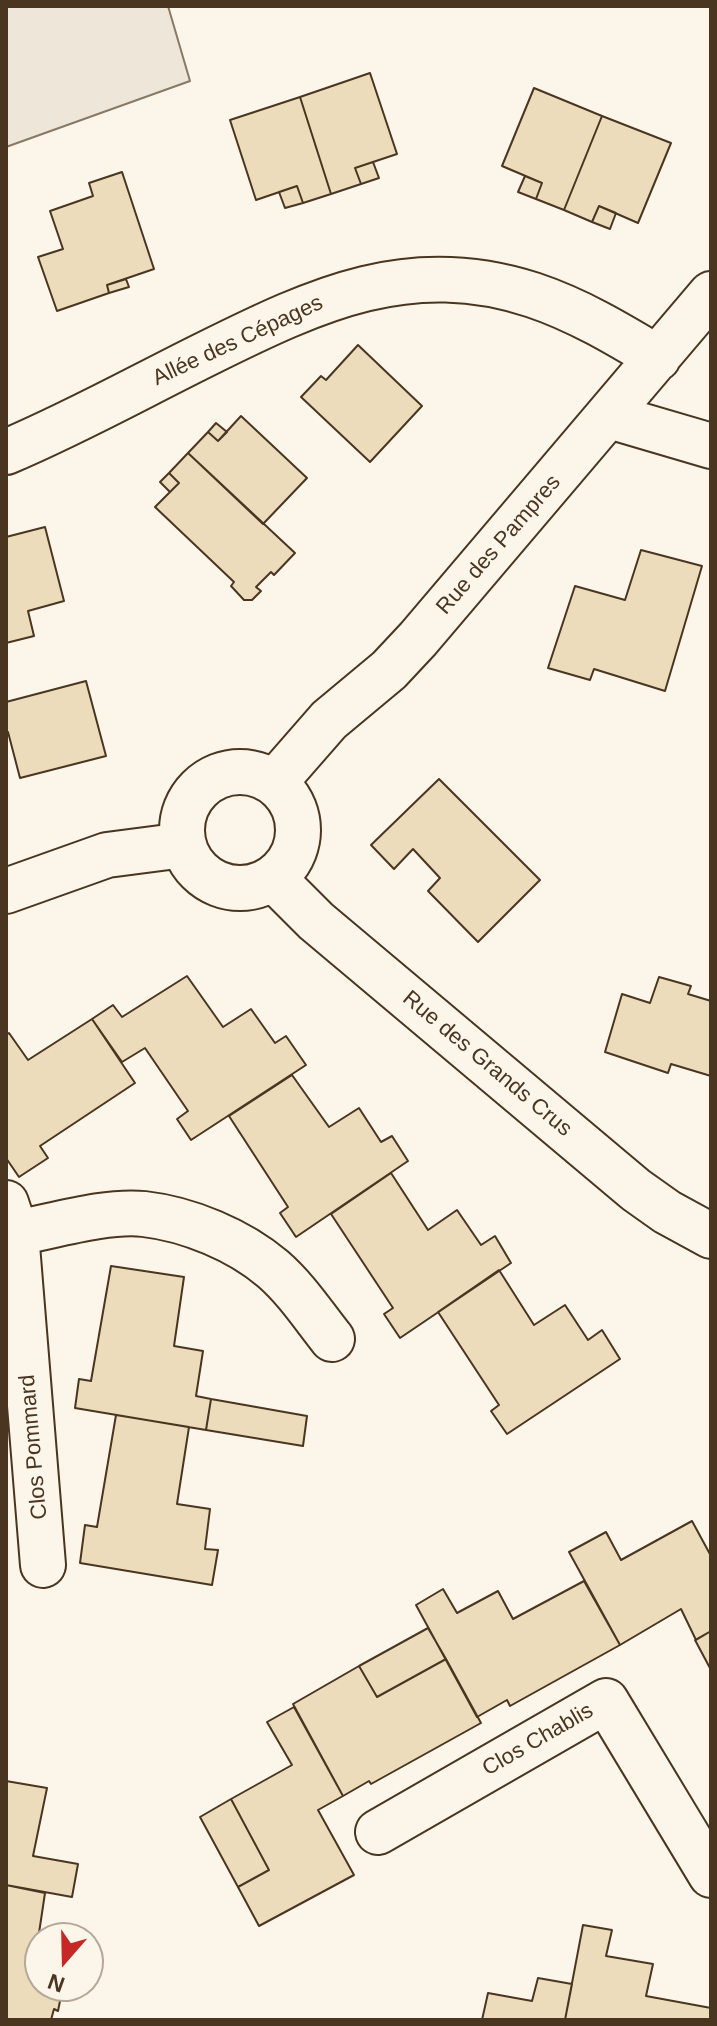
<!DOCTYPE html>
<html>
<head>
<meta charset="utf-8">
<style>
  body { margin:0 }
  #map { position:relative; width:717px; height:2026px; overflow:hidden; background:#fbf6e9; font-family:Helvetica,sans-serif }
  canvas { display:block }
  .frame { position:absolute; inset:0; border:8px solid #4a3520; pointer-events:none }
  .north { position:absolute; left:24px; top:1922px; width:80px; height:80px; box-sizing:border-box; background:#fbf6e9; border:2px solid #b4a999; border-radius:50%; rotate:200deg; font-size:22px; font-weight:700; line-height:32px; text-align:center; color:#4a3520 }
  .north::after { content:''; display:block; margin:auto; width:28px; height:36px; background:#c62828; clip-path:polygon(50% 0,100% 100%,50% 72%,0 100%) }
</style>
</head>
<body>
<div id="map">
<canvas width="717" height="2026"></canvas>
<div class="frame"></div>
<div class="north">N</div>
</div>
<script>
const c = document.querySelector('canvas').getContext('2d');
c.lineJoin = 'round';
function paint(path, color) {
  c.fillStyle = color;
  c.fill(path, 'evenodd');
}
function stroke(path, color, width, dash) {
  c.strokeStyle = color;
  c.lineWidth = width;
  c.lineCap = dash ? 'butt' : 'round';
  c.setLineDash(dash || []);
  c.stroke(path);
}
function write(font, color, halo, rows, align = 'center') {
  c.font = font + ' Helvetica,sans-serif';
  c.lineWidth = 6;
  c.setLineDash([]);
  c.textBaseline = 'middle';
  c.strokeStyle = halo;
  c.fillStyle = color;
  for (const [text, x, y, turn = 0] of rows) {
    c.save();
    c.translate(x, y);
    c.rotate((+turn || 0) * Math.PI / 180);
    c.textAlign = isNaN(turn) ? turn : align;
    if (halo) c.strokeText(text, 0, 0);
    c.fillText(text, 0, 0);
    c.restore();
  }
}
const green = new Path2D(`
  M6 6H168L190 81 6 147Z`);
const building = new Path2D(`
  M370 73 397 154 355 168 361 184 331 194 300 97Z
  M534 88 602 116 564 210 536 199 542 183 502 166Z
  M300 97 331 194 303 203 297 186 256 200 230 120Z
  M602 116 671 143 638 223 599 206 592 222 564 210Z
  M373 162 379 178 361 184 355 168Z
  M122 172 154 269 107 285 109 293 57 311 38 257 63 249 50 211 93 196 89 183Z
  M525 176 542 183 536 199 518 192Z
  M297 186 303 203 285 208 279 192Z
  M599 206 616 213 610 229 592 222Z
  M126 279 129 287 109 293 107 285Z
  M358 345 422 406 370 462 301 397 321 376 326 380Z
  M241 416 307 478 263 524 188 453 208 432 218 441Z
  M216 423 227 432 218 441 208 432Z
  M188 453 295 553 274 575 271 572 256 587 261 591 252 600H244L231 586 234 582 155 507 179 483 169 473Z
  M169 473 179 483 170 492 160 482Z
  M45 527 64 601 28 611 34 636 6 643V537Z
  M641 550 702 566 665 691 594 669 590 680 548 668 575 586 625 600Z
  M86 681 106 756 20 778 8 732 6 733V702Z
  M439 779 540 880 478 942 428 891 440 878 413 849 394 869 371 845Z
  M187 976 223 1027 251 1009 275 1043 286 1036 306 1065 191 1140 177 1119 188 1111 145 1048 122 1062 92 1019 113 1005 122 1017Z
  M659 977 691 986 688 994 711 1001V1076L671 1064 668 1073 605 1052 622 994 650 1003Z
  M92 1019 135 1083 40 1146 48 1158 19 1177 6 1158V1035L9 1033 28 1060Z
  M292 1075 329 1127 359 1108 381 1142 392 1136 408 1161 296 1237 280 1213 288 1207 229 1116Z
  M391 1173 428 1230 457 1210 481 1245 495 1236 511 1263 400 1338 384 1314 393 1308 331 1214Z
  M111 1266 184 1277 174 1346 203 1351 196 1396 211 1399 206 1430 75 1408 79 1379 91 1381Z
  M499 1270 534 1325 565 1305 588 1340 602 1330 620 1359 507 1434 491 1411 499 1405 438 1312Z
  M211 1399 307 1416 303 1446 206 1430Z
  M116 1415 189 1427 177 1504 210 1509 205 1549 218 1550 212 1585 80 1563 85 1525 97 1527Z
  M692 1521 711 1556V1631L696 1640 681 1609 620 1645 569 1552 606 1532 621 1560Z
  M584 1581 620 1645 510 1706 507 1700 477 1717 416 1605 443 1589 457 1613 498 1591 513 1619Z
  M428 1628 446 1659 377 1697 359 1666Z
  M711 1631V1670L695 1640Z
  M446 1659 481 1723 371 1784 369 1781 343 1796 293 1704 359 1666 377 1697Z
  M294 1707 343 1796 318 1810 354 1875 259 1926 238 1887 269 1870 231 1799 292 1765 267 1722Z
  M6 1781 47 1788 33 1856 78 1864 72 1897 6 1885Z
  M231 1799 269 1870 238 1887 200 1817Z
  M6 1885 45 1893 36 1953 40 1954V1986H63L58 2011 54 2009 51 2020H6Z
  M583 1925 612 1930 606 1956 653 1964 646 1996 711 2008V2020H565Z
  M538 1978 572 1984 565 2020H482L488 1993 532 2001Z`);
const minor = new Path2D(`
  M609 416 711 446
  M6 452C75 423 141 386 208 353 317 299 410 255 533 295 578 310 618 334 658 358
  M182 830a58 58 0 1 1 116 0a58 58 0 1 1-116 0Z
  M274 783 329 720 389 670 418 639 711 294
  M273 878 316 921 636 1190 667 1212 711 1236
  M6 891 107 855 184 845
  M6 1203 16 1233C54 1226 106 1210 144 1214 188 1219 239 1240 273 1269 296 1289 313 1315 332 1339
  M16 1233 43 1565
  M378 1832 606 1701 711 1875`);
const streetNames = [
  ["Allée des Cépages",238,341,-25],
  ["Rue des Pampres",499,545,-49],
  ["Rue des Grands Crus",487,1064,40],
  ["Clos Pommard",34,1447,-95],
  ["Clos Chablis",538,1740,-30]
];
paint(green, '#ede6d9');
stroke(green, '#887966', 2);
paint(building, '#ecdcbc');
stroke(building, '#4a3520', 2);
stroke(minor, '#4a3520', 48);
stroke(minor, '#fbf6e9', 44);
write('22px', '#4a3520', '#fbf6e9', streetNames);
</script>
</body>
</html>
